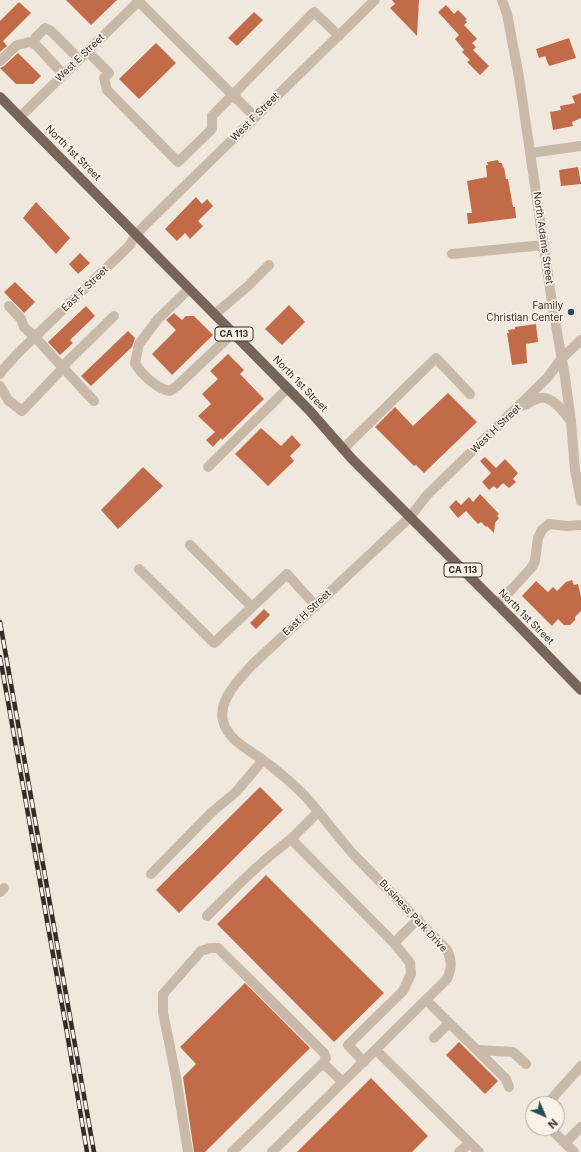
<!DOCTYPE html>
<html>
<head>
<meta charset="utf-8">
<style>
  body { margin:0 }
  #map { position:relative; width:581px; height:1152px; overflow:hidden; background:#f1e8dd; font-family:Inter,sans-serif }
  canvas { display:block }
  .north { position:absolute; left:525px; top:1096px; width:40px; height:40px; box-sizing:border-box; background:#f9f2e9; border:1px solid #aba39c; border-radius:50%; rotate:135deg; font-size:11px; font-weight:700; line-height:16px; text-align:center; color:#362d28 }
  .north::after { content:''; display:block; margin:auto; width:14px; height:18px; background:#1f5157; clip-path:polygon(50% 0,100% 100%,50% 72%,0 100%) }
</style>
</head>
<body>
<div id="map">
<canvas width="581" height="1152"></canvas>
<div class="north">N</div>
</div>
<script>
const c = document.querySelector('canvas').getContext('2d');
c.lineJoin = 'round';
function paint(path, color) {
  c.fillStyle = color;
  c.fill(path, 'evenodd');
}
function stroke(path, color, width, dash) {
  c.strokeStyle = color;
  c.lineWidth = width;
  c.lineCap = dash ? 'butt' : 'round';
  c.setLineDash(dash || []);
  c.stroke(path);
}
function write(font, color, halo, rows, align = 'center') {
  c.font = font + ' Inter,sans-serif';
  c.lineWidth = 3.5;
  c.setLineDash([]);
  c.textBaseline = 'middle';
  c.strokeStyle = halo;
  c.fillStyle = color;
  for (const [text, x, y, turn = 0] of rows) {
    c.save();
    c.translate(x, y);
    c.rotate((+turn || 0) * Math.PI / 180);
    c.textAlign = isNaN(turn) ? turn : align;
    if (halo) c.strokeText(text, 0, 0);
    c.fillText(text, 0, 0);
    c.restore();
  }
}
const building = new Path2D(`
  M66 0H117L91 25Z
  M392 0H419L417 36 390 8 395 4Z
  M19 2 31 13 3 41 7 46 0 52V21Z
  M446 5 454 14 458 10 467 19 465 20 467 22 464 25 477 39 472 43 476 47 473 50 489 66 480 75 467 62 470 60 462 52 464 50 455 39 459 35 438 12Z
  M254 12 263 20 237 46 228 38Z
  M569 38 576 58 549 66 545 56 539 58 536 49Z
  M156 43 176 63 139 99 119 79Z
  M18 53 41 76 33 84H16L0 68 4 66Z
  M581 93V118L572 122 573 126 553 130 550 112 561 110 560 106 575 103 572 96Z
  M498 160 499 163H502L503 168 504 167 506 179H508L513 207H515L516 218 468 224 467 213H472L467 181 487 177 486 165H488L487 162Z
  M578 167 581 184 561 186 559 170Z
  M196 197 202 204 207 199 213 206 198 221 203 226 190 239 185 233 177 241 165 229Z
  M36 202 70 238 56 254 23 218Z
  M80 253 90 263 78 274 69 264Z
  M15 282 35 302 24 313 4 292Z
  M289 305 305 322 282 345 265 329Z
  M86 306 95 316 70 340 73 343 60 355 48 342Z
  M174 313 182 320 186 316H194L213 335 172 375 152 354 176 330 166 320Z
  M536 324 538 342 526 344 527 363 512 365 507 333H509L508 330 515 329V327Z
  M128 331 135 338 132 347 91 386 81 376Z
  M228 354 244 370 240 374 264 399 222 440 221 438 213 447 206 440 215 432 198 416 211 404 202 394 218 379 210 371Z
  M448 393 477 422 424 473 416 465 414 466 375 427 395 407 413 426Z
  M261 428 281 446 292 435 301 445 290 456 294 461 268 486 235 454Z
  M485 457 496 468 505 459 518 473 513 479 516 482 509 488 503 483 497 489 494 486 489 490 482 482 491 473 480 461Z
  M143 467 163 486 118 529 101 510Z
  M480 494 499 514 497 516 499 518 495 523 494 533 487 526 486 527 481 522 478 524 466 511 458 518 449 507 456 500 461 505 469 497 473 502Z
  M572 580 574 585 578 584 581 596V611L575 617V620L570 625H564L558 619 552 626 522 596 536 581 548 592 553 587 557 591 566 582Z
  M264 609 270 615 256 629 250 623Z
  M260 787 283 810 179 913 156 890Z
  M266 875 384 993 334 1042 217 924Z
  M245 983 310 1048 205 1152H194L183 1077 196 1064 180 1047Z
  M459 1042 498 1081 485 1094 446 1055Z
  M371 1078 428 1136 412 1152H297Z`);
const minor = new Path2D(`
  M137 0 255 117
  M502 0 507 14 519 77 553 309 565 377 571 421 575 470 581 501
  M32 43 37 36 45 28 51 31 79 59
  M87 51 109 73 104 78 107 90 178 162 212 129V116L314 12 339 36
  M0 61 17 45 30 42 36 45 63 74
  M20 117 140 0
  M531 153 581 146
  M452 254 544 245
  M189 289 158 319 139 344 135 363C141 374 157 389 170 391L177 386 233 333
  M9 306 21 319 24 327 35 337 53 357 94 401
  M215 314 248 286 269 265
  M0 374 1 372 18 353 129 246 136 235 146 224 375 0
  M0 386 8 400 22 411 63 368 67 362 114 316
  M522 406C528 404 534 399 540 398 553 396 564 413 571 421
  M343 449 436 358 470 394
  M208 467 288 388
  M190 545 252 607
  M139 569 214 643 287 574 315 605
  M496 604 512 589 532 567 535 561 538 538 542 530 549 524 567 526 581 525
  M318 812 291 839 394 943 418 919
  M151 874 212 812 236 792 263 760
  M0 892 4 888
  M207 916C234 889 260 862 291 839
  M426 1000 506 1079 509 1087
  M434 1038 449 1023
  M376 1050 479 1152
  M477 1050 513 1052 526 1064
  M364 1062 348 1045 403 991 411 974 410 963 394 943
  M547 1104 581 1066
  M550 1128 574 1152
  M565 1143 581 1127
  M188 1152 176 1077 163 1012V994L201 951 210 948H218L324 1053 326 1058 323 1063
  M232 1152 323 1063 343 1082
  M272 1152 447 979C452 968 452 960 447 950L354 855C337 836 322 815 305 796 292 783 278 771 263 760 248 749 228 740 223 721 218 700 238 681 251 666L410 517 427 495 548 377 562 358 581 340
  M459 1152 470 1143`);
const major = new Path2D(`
  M0 97 309 410 352 459 516 623 581 690`);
const rail = new Path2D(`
  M0 622 94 1152
  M0 657 67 1033 87 1152`);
const markers = [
  [571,312,4,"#1f5157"]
];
const shields = [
  [234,334,38],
  [463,570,38]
];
const shieldNames = [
  ["CA 113",234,334],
  ["CA 113",463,570]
];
const streetNames = [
  ["West E Street",80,58,-44],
  ["West F Street",255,117,-45],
  ["North 1st Street",73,153,45],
  ["North Adams Street",543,238,82],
  ["East F Street",85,289,-44],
  ["North 1st Street",300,384,46],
  ["West H Street",496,429,-44],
  ["East H Street",307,613,-43],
  ["North 1st Street",526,617,45],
  ["Business Park Drive",413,916,47]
];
const poiNames = [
  ["Family",563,306],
  ["Christian Center",563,318]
];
paint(building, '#c26b49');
stroke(minor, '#c9b9a9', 10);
stroke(major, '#78655a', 10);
stroke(rail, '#362d28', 4.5);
stroke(rail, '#f9f2e9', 3, [9]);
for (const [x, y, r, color] of markers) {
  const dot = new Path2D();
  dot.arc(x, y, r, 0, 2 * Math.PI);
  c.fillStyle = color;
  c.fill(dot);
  stroke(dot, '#f9f2e9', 1.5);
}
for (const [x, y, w] of shields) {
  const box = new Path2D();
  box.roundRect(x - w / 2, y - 7, w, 14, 3);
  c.fillStyle = '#f9f2e9';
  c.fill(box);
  stroke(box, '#362d28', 1);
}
write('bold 9px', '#362d28', null, shieldNames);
write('10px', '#362d28', '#f9f2e9', streetNames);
write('10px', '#362d28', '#f9f2e9', poiNames, 'right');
</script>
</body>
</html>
